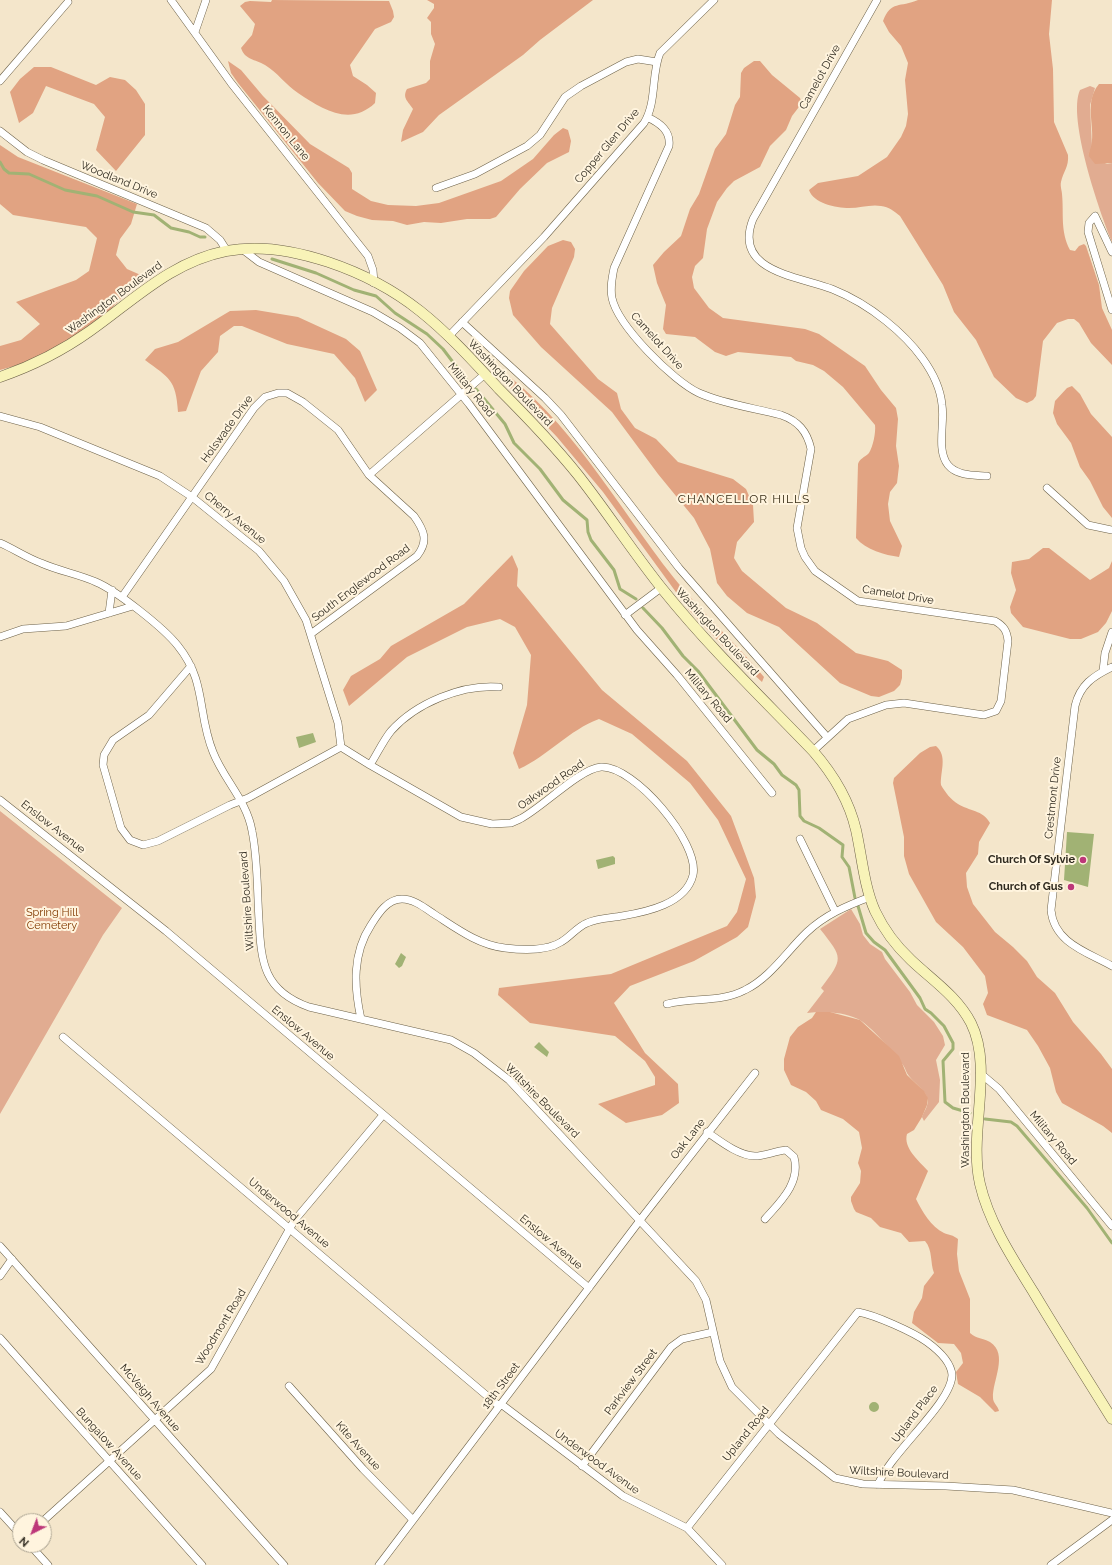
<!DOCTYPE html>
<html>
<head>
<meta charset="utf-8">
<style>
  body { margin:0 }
  #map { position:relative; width:1112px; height:1565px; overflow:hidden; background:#f4e6cb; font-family:Raleway,sans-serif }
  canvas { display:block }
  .north { position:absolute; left:12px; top:1513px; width:40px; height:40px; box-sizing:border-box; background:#fff4de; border:1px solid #aca492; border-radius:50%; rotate:222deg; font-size:11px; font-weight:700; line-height:16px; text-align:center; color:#302b20 }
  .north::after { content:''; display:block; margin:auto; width:14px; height:18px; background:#bd3779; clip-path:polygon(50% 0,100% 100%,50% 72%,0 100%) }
</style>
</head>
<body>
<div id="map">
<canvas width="1112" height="1565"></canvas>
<div class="north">N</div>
</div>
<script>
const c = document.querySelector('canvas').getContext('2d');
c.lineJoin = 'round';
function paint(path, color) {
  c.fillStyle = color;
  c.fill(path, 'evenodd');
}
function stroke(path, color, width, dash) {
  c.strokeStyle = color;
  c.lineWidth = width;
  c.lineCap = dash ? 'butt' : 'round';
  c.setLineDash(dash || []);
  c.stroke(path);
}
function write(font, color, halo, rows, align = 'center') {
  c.font = font + ' Raleway,sans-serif';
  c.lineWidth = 4;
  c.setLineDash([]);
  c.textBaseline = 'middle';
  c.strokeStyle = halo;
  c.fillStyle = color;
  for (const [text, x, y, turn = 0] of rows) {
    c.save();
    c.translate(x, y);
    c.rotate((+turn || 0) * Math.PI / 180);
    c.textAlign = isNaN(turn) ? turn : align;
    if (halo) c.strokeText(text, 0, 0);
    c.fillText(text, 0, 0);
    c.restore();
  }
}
const green = new Path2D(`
  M1090 86 1095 88 1090 105 1092 148 1088 155 1107 164 1112 163V242C1100 213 1067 118 1080 90Z
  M0 811 122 908 103 935 0 1114Z
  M851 909 860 924 863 935 870 944 882 952 885 959 910 992 917 1005 934 1022 943 1036 945 1045 936 1060 940 1080 939 1102 924 1121 922 1117C924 1111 930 1104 927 1097 923 1088 914 1083 909 1076 906 1073 906 1069 903 1065 896 1055 869 1024 858 1019 842 1012 824 1011 807 1013L824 991 821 988C844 958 843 958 820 929Z`);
const forest = new Path2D(`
  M272 0 389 1 393 11 394 17 391 22 375 29 350 65 353 76 367 85 376 93 375 103C350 127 322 109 298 93 286 85 277 72 265 65 255 59 245 60 241 48L252 35 255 24 240 6 245 2 250 1 271 2Z
  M427 0H593L540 40 523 55 439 115 423 132 401 142 403 130 413 109C408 101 402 98 407 89L426 83 430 79V61L435 44 431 34V22L427 18 434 8V4Z
  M918 0H1052L1049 34 1053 69 1054 122 1068 155C1069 167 1063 172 1061 182 1060 186 1062 191 1062 194 1064 214 1060 231 1070 250L1075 251 1079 246 1084 244 1086 246 1099 285 1102 308 1112 330V365L1091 343 1079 323 1074 319H1068L1057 323 1043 341 1036 396 1033 400 1027 403 1016 398 994 377 976 340 954 312 943 285 900 216C894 211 889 207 881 206 871 204 860 208 849 208 836 208 813 203 809 190L818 183 858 176 887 157 901 137 906 126 908 114 905 80 908 63 901 46 889 32 883 21C891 0 900 8 918 0Z
  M228 61 241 70 263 96 310 144 349 168 352 173V189L371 201 388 205 416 206 439 203 501 181 533 159 554 135 563 128 568 130 571 141 569 152 547 163 520 189 496 217 490 219H467L441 223 424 222 407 225 393 221 372 220 357 216 345 211 318 183 238 83 231 73Z
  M754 61H760L772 75 800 98 802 103 792 116 786 130 770 146 760 167 734 181 727 188 717 202 707 229 703 258 695 266 692 277 694 288 709 308 723 318 805 329 819 334 865 366 881 390 896 408 898 419 896 446 899 466 897 483 890 492 888 504 890 521 902 546 899 557C885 555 866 550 856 538L858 464C860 458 864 458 869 453 873 447 876 432 875 425L843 387 824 371 813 365 796 361 791 357 738 352 726 356 715 352 695 337 666 334 663 329 666 305 657 283 653 265 664 252 681 236 690 209 699 194 715 149 726 134 735 105 740 97 741 73 744 68Z
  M34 67H51L96 85 110 77 125 80 136 90 145 104V135L116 171 96 150 105 117 94 104 46 86 33 113 19 123 10 92 20 79Z
  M1099 84H1112V163L1095 164 1088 155C1100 133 1081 105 1099 84Z
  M0 145 18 157 137 204 131 224 120 239 116 255 127 269 143 276 105 315 40 359 0 370V346L21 340 40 324 16 302 76 280 89 271 97 238 86 227 13 215 0 204Z
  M563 240 571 242 575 249 574 257 552 308 550 324 598 379 617 393 621 409 635 428 656 439 678 462 733 479 746 489 753 505 754 522 737 542 734 558 742 571 786 608 817 623 856 653 888 661 902 670V678L900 685 894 691 879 697 871 696 840 683 779 627 747 613 727 596 717 583 710 549 694 518 658 474 612 412 541 347 513 315 509 298 510 291 524 271 548 246Z
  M256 310 298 317 346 339 360 351 377 390 365 402 355 378 334 354 287 344 242 326H234L220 336 218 352 201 371 186 411 178 412C176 379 169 378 145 360L155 349 178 342 230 311Z
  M493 364C571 419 616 505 674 578 702 613 736 643 764 677L762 682 722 645 689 610 603 492 557 437 493 370Z
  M1072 386 1080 394 1091 414 1112 437V518L1103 507 1090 481 1080 467 1071 443 1057 424 1053 413 1055 401 1067 388Z
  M1043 548H1049L1090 580 1109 568 1112 561V611L1106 623 1098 632 1081 639H1070L1023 627 1011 613 1010 607 1016 590 1011 573 1012 562 1029 559Z
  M512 555 518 569 517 586 602 690 687 761 731 816 754 878 756 897 748 927 737 937 694 961 630 986 614 1003 645 1053 678 1084 679 1103 662 1115 626 1123 598 1104 655 1085V1077L645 1061 615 1036 530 1023 498 995 499 988 611 974 727 926 737 912 746 879 718 820 690 783 632 734 599 719C569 730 548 756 519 769L513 753 527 705 531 655 515 627 500 619 467 627 407 657 349 706 343 690 351 676 380 659 391 646 464 604Z
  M936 746C948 756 940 772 941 785 945 792 951 800 958 804 969 811 983 810 990 823L979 842 978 854 966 873 967 887 973 904 995 932 1013 947 1027 961 1037 977 1055 993 1073 1022 1101 1054 1112 1069V1133L1103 1126 1062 1103 1056 1092 1050 1068 1038 1046 1027 1030 987 1015 983 1004 988 993 985 976 963 947 936 922 909 874 904 856V837L893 783 894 778 920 753 930 747Z
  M816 1012H830L860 1020 899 1056 907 1075 924 1091 928 1098 927 1105 922 1117 914 1130 907 1134C903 1148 919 1161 928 1171L916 1199C922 1211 931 1227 944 1233 949 1235 953 1235 958 1239L957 1254 959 1271 970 1299V1333C977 1339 983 1338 990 1342 1009 1354 992 1381 993 1398 993 1403 998 1406 999 1411L995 1412 980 1397 958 1384 956 1372 963 1363 961 1353 954 1344 938 1343 912 1323 914 1312 922 1298 924 1286 934 1273C930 1263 933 1250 925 1241L909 1242 901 1233 880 1227 871 1218 856 1212 854 1209 851 1201V1197L860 1183 861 1171 858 1163 862 1148 859 1132 843 1119 821 1110 816 1101 806 1092 791 1085 784 1070V1059L790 1037 798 1027 812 1018Z`);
const water = new Path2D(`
  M313 733 316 742 299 748 296 737Z
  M1067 832 1094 834 1088 887 1064 880Z
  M613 856 615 858V864L598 869 596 860Z
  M401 953 406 957 402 966 399 968 395 964Z
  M539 1042 549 1052 547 1057 534 1047Z
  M869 1407a5 5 0 1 1 10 0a5 5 0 1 1-10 0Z`);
const stream = new Path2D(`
  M0 162 4 169 9 173 29 174 65 190 97 196 133 212 154 215 171 228 189 232 200 237H205
  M272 259 316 273 354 290 376 296 395 313 427 334 443 349 468 382
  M476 389 505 424 514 443 540 469 563 500 587 520 588 532 591 540 614 570 620 589 636 599
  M643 608 662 628 683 656 698 671 757 750 774 764 782 775 796 785 799 790 800 816 804 821 819 828 843 845 842 857 849 867 855 898
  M858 906 866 933 874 942 885 950 920 998 925 1009 931 1013 944 1026 953 1043V1049L943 1061 945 1102 953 1108 970 1113
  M985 1119 1011 1122 1017 1126 1087 1208 1112 1243`);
const street = new Path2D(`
  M171 0 231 83 368 256 373 270 374 283
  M877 0 753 219C732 272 799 276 832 289 852 297 870 308 886 321 911 341 939 372 942 405 945 423 936 450 948 465 957 476 974 475 987 476
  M195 32 206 0
  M0 81 68 2
  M647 117C660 123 671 131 669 146L614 268C612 278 610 288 612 298 618 326 673 381 699 393 724 404 754 408 781 415 798 421 807 431 811 449L797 528 801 548 805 557 815 571 858 601 995 621C1004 626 1007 631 1008 641L1001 701 996 711 984 715 904 703 886 705 848 719 813 751
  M0 131 27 152 43 160 206 228 220 240 227 251
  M436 188 475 174 527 146 540 135 565 97 581 86 626 62 638 59 657 62
  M242 249 259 262 373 312 400 328 420 343 469 404 637 630 677 675 772 793
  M1112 252 1095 216 1089 223 1088 232 1112 310
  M462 322 545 398 561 415 679 568 827 737
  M448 337 544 237 644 123C657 102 651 75 660 53L714 0
  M0 416 40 427 160 476 192 497 259 551 284 581 306 620 338 723 341 747
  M369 475 485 374
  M1047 488 1088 525 1112 530
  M0 543C14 549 27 558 41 563 59 571 78 574 96 582 117 591 164 628 178 646 207 682 197 713 213 752 224 780 247 801 252 831 258 860 257 891 259 920 261 963 264 991 309 1007L451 1040 474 1053 509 1080 696 1281 706 1300 720 1361 732 1387 779 1434 835 1478 863 1484 946 1486 1013 1490 1112 1513
  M122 597 254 408 265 397 278 393H287L303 402 338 430 369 475 414 516C424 530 429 541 417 556L312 633
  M109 613 112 590
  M625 615 661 588
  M0 637 23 629 66 626 133 606
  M191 666 149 715 113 740 104 755 103 765 121 828 130 840 143 845 158 841 230 805 248 798 341 747 370 765 461 817 492 824 511 823 520 819C542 808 579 769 601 767 634 765 700 843 693 875 686 904 646 912 622 916 611 918 597 918 587 923 577 927 570 937 561 942 547 951 521 950 505 948 478 945 456 928 434 914 425 908 414 899 402 899 387 899 378 914 371 925 352 954 354 987 361 1019
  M1112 667C1093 676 1080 685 1075 706L1051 910C1054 943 1087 952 1112 966
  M1103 671 1105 653 1112 632
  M370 765C377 754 383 741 391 731 416 703 462 684 499 687
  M0 800 166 931 589 1288
  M800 839 835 911
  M667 1004C693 997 720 1003 745 990 770 978 787 951 807 932 825 915 846 906 870 897
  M63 1037 499 1406
  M980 1073 999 1089 1112 1226
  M707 1132C720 1141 739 1156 755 1156 765 1156 775 1151 786 1150L794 1157C801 1183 780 1202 765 1219
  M0 1246 284 1565
  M0 1276 12 1259
  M0 1338 202 1565
  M289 1386 363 1469 413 1520
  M501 1404 623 1496 687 1528 722 1565
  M582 1466 671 1347 682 1339 713 1332
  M0 1512 20 1534
  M43 1521 211 1369 294 1221 383 1115
  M687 1528 858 1312C875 1315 913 1332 927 1342 938 1350 951 1361 952 1375 952 1403 889 1454 878 1485
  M30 1545 48 1565
  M379 1565 644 1215 755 1073
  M1051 1565 1112 1520`);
const secondary = new Path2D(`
  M0 377C32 366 62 351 90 331 134 300 171 262 226 251 288 239 371 272 420 311 449 334 474 362 499 389 527 417 554 445 578 475 608 513 634 554 664 591 710 648 763 699 813 751 833 774 849 800 856 830 862 857 864 886 875 911 884 930 896 946 911 960 932 980 957 996 971 1023 994 1069 968 1133 980 1184 989 1223 1013 1259 1034 1293 1059 1335 1086 1377 1112 1419`);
const markers = [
  [1083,860,4,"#bd3779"],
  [1071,887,4,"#bd3779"]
];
const streetNames = [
  ["Camelot Drive",820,77,-61],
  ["Kennon Lane",286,133,51],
  ["Copper Glen Drive",607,146,-50],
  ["Woodland Drive",119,180,22],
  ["Washington Boulevard",114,298,-36],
  ["Camelot Drive",657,341,48],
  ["Washington Boulevard",510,383,46],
  ["Military Road",471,390,51],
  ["Holswade Drive",227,429,-54],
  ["Cherry Avenue",235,518,39],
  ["South Englewood Road",361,583,-37],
  ["Camelot Drive",898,595,9],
  ["Washington Boulevard",717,632,47],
  ["Military Road",708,696,50],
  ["Oakwood Road",551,785,-35],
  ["Crestmont Drive",1053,798,-84],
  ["Enslow Avenue",53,827,38],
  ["Wiltshire Boulevard",247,901,-94],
  ["Enslow Avenue",303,1033,40],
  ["Wiltshire Boulevard",542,1101,45],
  ["Washington Boulevard",966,1110,-90],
  ["Military Road",1053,1138,50],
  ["Oak Lane",688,1139,-52],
  ["Underwood Avenue",289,1213,40],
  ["Enslow Avenue",551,1242,40],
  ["Woodmont Road",221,1327,-59],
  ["Parkview Street",631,1382,-53],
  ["18th Street",501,1386,-53],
  ["McVeigh Avenue",150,1398,49],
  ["Upland Place",915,1414,-53],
  ["Upland Road",746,1434,-51],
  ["Bungalow Avenue",109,1444,48],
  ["Kite Avenue",358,1446,48],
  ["Underwood Avenue",597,1462,36],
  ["Wiltshire Boulevard",899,1473,3]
];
const poiNames = [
  ["Church Of Sylvie",1075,860],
  ["Church of Gus",1063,887]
];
const parkNames = [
  ["Spring Hill",52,913],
  ["Cemetery",52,926]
];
const neighbourhoodNames = [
  ["CHANCELLOR HILLS",744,499]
];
paint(green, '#e1ac91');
paint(forest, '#e1a382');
paint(water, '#a1b274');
stroke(stream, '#a1b274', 3);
stroke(street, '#6c6148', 8);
stroke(secondary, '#6c6148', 11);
stroke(street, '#fff', 7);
stroke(secondary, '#f8f3b8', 10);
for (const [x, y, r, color] of markers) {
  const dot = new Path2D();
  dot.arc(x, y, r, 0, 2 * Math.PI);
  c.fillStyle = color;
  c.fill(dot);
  stroke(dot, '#fff4de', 1.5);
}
write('11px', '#302b20', '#fff4de', streetNames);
write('bold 11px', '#302b20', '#fff4de', poiNames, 'right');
write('11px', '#823901', '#fff4de', parkNames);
c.letterSpacing = '1px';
write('12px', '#382d17', '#fff4de', neighbourhoodNames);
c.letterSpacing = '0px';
</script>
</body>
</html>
